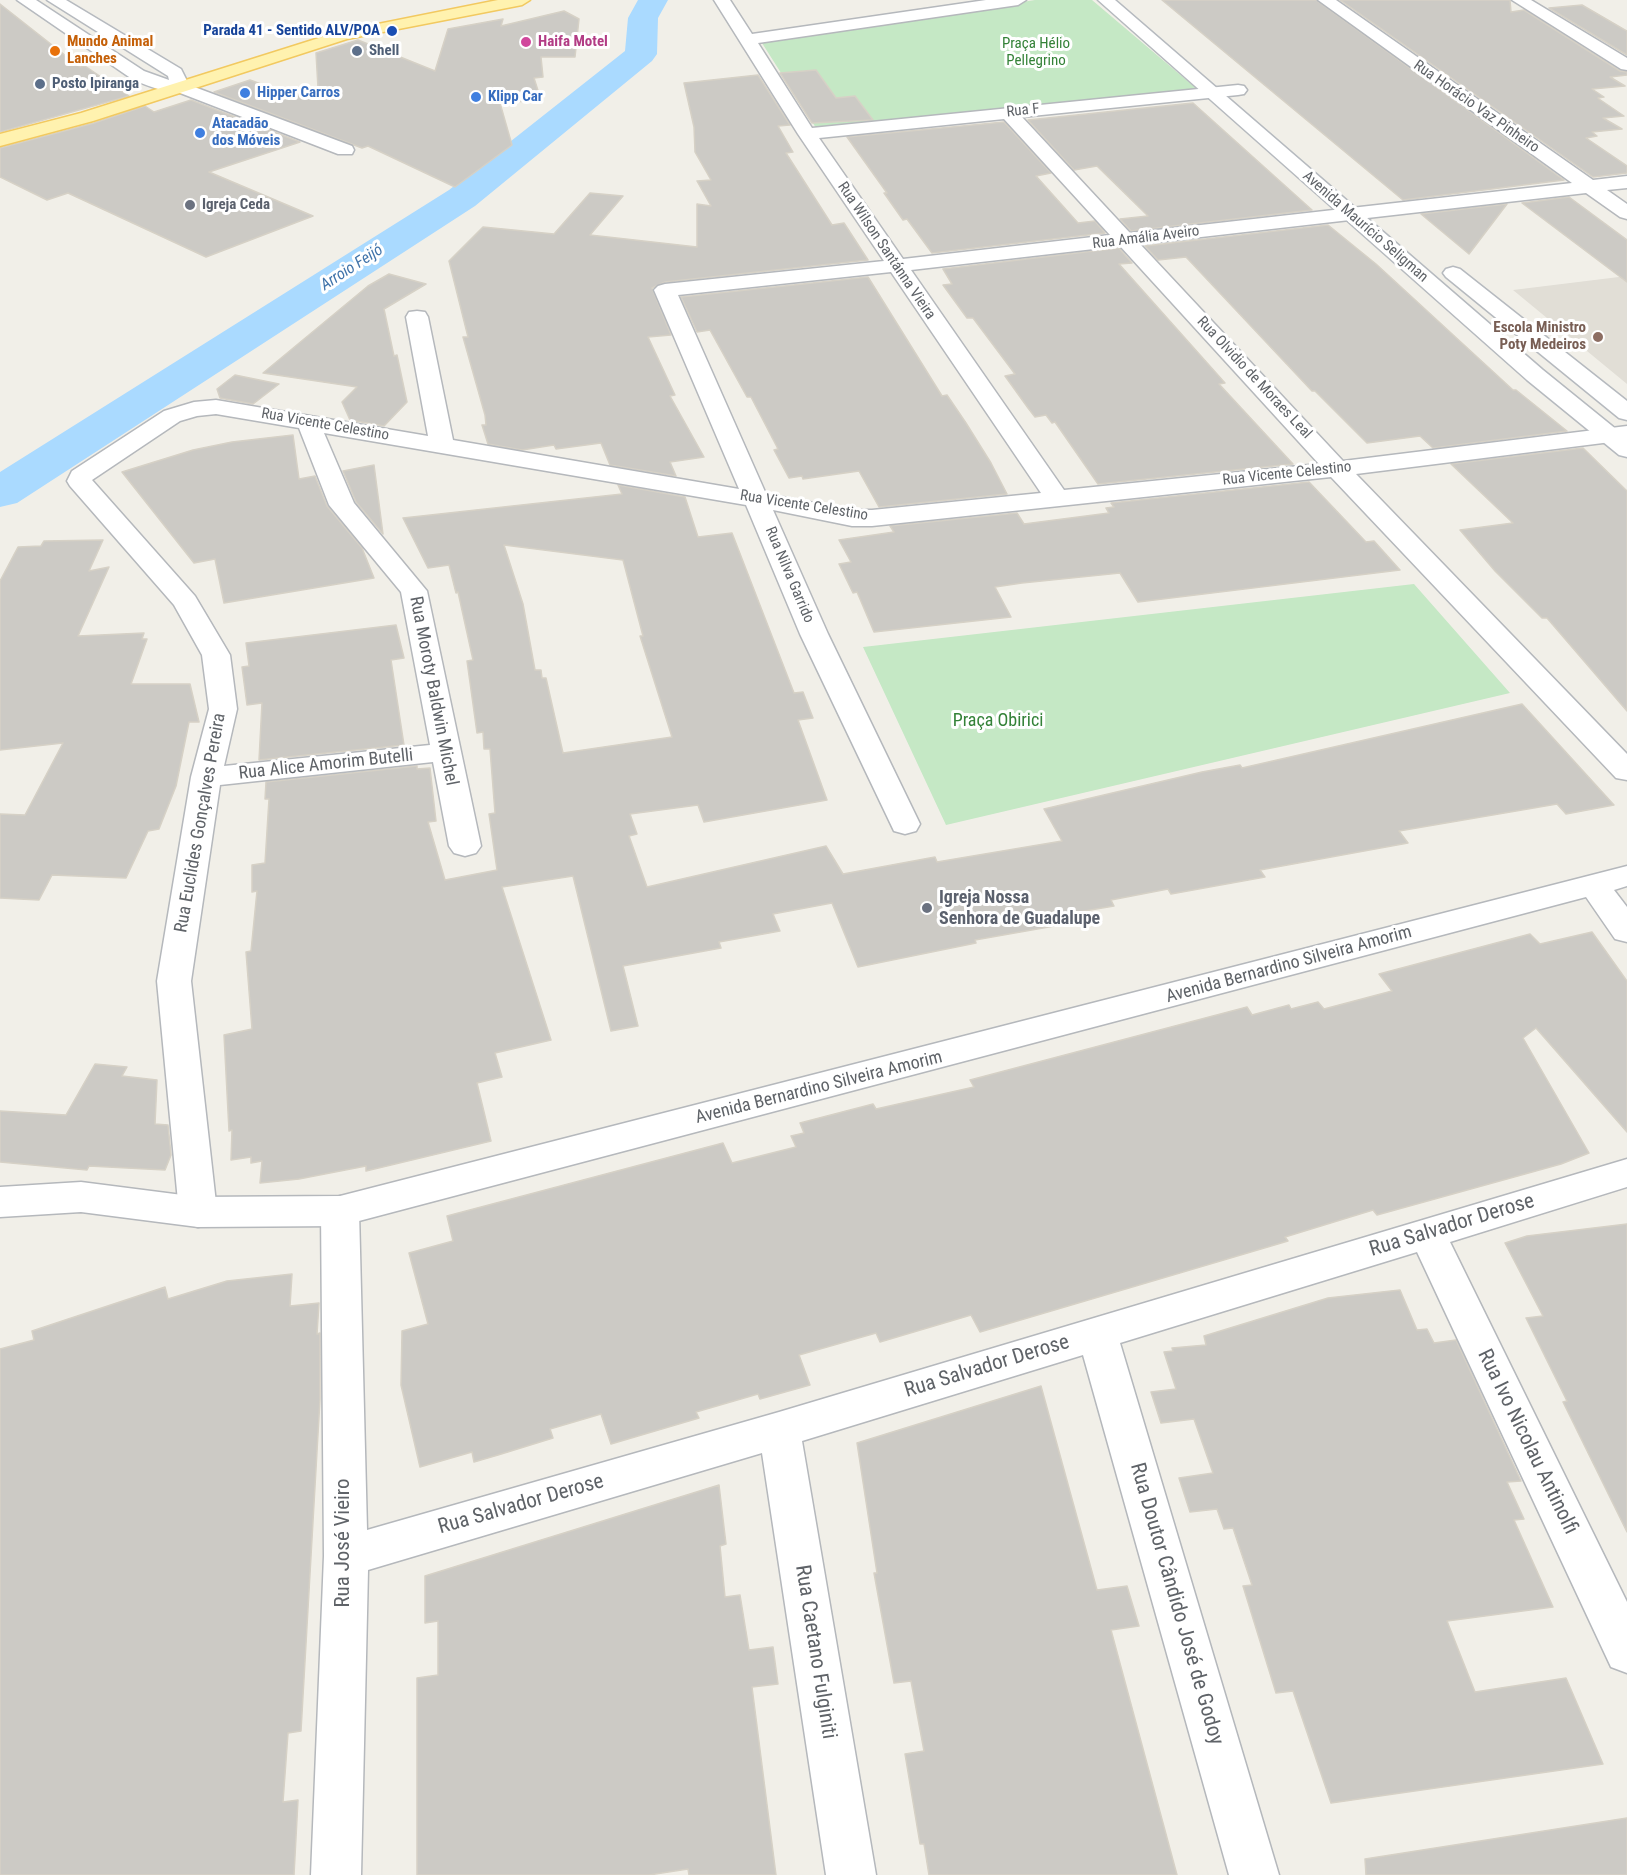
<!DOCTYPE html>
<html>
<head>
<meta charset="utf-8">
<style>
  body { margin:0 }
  canvas { display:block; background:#f1efe8 }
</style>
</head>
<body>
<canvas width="1627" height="1875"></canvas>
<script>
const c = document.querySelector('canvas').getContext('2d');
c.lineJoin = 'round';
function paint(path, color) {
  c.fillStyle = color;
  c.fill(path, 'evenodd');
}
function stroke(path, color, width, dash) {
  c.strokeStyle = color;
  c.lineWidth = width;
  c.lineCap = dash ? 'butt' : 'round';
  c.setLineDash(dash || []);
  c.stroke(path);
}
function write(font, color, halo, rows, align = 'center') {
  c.font = font + ' "Roboto Condensed",sans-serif';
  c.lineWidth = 6;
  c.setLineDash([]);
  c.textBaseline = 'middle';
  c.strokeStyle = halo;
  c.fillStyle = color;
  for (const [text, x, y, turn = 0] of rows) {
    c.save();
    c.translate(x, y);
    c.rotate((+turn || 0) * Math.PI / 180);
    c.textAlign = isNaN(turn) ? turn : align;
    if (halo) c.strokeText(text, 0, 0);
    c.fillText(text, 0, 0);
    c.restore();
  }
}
const education = new Path2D(`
  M1627 276V384L1513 290Z`);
const green = new Path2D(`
  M1035 0H1092L1197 89 816 128 762 43Z
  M1414 584 1510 693 946 825 863 647Z`);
const river = new Path2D(`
  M638 0H668L658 18 657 54 652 61 475 206 17 503 0 507V472L449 190 625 51 628 18Z`);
const building = new Path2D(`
  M1162 0H1316L1564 180 1403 200Z
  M1340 0H1510L1511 12 1524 10 1620 71 1627 72V75L1610 77 1625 86 1592 89 1604 97 1598 98 1599 99 1624 116 1603 118 1622 129 1592 132 1597 136 1586 138 1627 166V173L1593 177Z
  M0 4 80 67 85 66 129 96 0 132Z
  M1582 5 1627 31V55L1549 8Z
  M564 11 579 19 575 57H541L543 77 534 78 541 100 500 103 512 145 455 187 368 146 362 148 214 92 250 80 283 92 318 88 316 53 358 40 435 71 448 29 503 19 501 26Z
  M816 70 836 98 855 96 873 120 812 123 780 73Z
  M758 75 790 125 778 126 793 152 786 153 832 225 844 223 868 260 665 282 652 288 671 335 648 337 675 395 670 396 704 457 670 462 676 476 610 465 601 443 556 449 554 445 522 450 488 444 482 425H486L485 415 463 337H468L449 261 483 227 554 234 590 193 623 196 590 235 697 247V204L711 206 697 181 711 180 695 152 694 127 684 83Z
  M191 100 300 142 209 172 313 216 206 257 68 193 47 200 0 177V148L94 123 145 106 154 112Z
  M1193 103 1312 210 1131 231 1120 219 1148 216 1097 166 1074 170 1028 120Z
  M1004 122 1051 173 1036 176 1078 223 1095 221 1105 233 932 253 907 219 903 220 884 193H887L847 137Z
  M1569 197 1627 240V282L1522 203Z
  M1507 204 1469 254 1421 214Z
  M1328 225 1376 264 1513 390H1516L1567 431 1433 448 1420 436 1367 443 1315 391H1312L1186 257 1158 260 1145 246Z
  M1119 248 1132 263 1119 264 1225 383 1219 384 1293 464 1098 484 1055 422 1052 423 1046 415 1035 417 1028 408 1005 376 1015 374 973 318H967L943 285 952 284 943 269Z
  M389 274 426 284 384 309 394 356 397 355 407 402 384 426 350 420 342 402 357 387 263 373 368 286Z
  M868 277 942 396 947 395 966 423 991 463 1007 494 879 507 859 471 803 479 802 476 789 478 774 450 778 449 751 397H747L710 330 697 332 681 297Z
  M235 375 279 384 253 404 220 398 217 389Z
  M293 435 299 479 315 476 327 506 362 548 374 578 224 603 215 559 194 563 122 472 193 450 232 442Z
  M1583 448 1627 491V711L1547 618H1542L1495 571 1460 530 1513 523 1451 464Z
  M374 465 383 534 356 502 343 471Z
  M1309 482 1366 542 1374 541 1400 570 1138 602 1120 573 1022 583 995 587 1011 617 874 632 857 592 853 593 839 564 851 562 839 540 894 532 890 526 1017 513 1024 524 1109 513 1106 508 1114 507 1111 503Z
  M618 485 685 497 698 537 732 533 794 693 803 692 813 718 798 720 827 800 704 822 698 805 630 814 637 834 629 836 647 887 826 846 843 874 935 857 937 862 1062 841 1044 809 1202 772 1240 765 1242 768 1522 704 1614 805 1566 814 1557 804 1399 831 1408 843 1260 870 1265 877 1171 894 1168 889 1111 900 1114 906 1055 916 1060 925 975 940 976 943 858 967 832 903 773 914 780 931 719 942 721 948 623 966 638 1026 611 1031 573 876 502 887 551 1040 495 1053 502 1077 477 1083 491 1141 366 1171V1166L299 1179 260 1183 262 1161 251 1163V1157L231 1160 232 1130 229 1131 224 1035 252 1029 246 952 251 951 257 891 252 892V865L265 863 269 799H265L266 782 417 766V769L430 768 436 821 428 822 445 880 497 870 489 814 495 813 490 749H484L483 732 477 733 467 661 473 660 458 592 456 593 449 565 428 568 403 518 622 494ZM504 545 623 560 643 636H640L672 737 563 753 546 678H542L541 670H535L523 604Z
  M103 540 89 571 109 567 78 636 144 633 142 639H147L131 684H190L199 722H189L176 786 159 829 148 831 126 878 52 875 39 900 0 898V814L25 815 63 743 0 750V581L18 547 41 546 44 541Z
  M396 625 404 658 391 660 404 745 259 760 262 703 247 705 242 667 249 666 246 643Z
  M1592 932 1627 981V1132L1536 1028 1523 1038 1589 1153 1561 1164 1377 1215 1373 1210 1285 1237 1288 1241 980 1332 971 1315 880 1342 876 1333 799 1355 810 1385 760 1399 758 1394 696 1412 699 1418 611 1444 601 1414 550 1429 553 1438 498 1455 474 1462 472 1452 420 1467 401 1385 402 1331 428 1324 409 1253 453 1241 447 1216 723 1143 732 1163 796 1147 791 1136 804 1133 800 1123 873 1104 876 1109 974 1087 970 1080 1247 1007 1252 1015 1289 1005 1291 1009 1318 1002 1324 1009 1392 991 1379 974 1530 934 1540 944Z
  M95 1064 127 1067 122 1076 157 1080 155 1124 168 1125 171 1155 165 1170 89 1166 87 1170 0 1162V1111L66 1115Z
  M1627 1224V1532L1563 1402 1567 1401 1526 1318 1543 1316 1505 1243 1527 1236Z
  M292 1274 290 1306 319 1303 317 1334 320 1333V1399L301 1731 288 1733 283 1802 298 1800 294 1875H0V1349L34 1340 32 1331 165 1287 168 1299 227 1281Z
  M1400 1290 1417 1330 1427 1329 1434 1343 1456 1340 1521 1481 1507 1482 1524 1519 1514 1520 1553 1607 1447 1621 1475 1692 1566 1678 1603 1764 1331 1803 1293 1691 1276 1693 1243 1586 1252 1585 1233 1528 1224 1529 1217 1509 1190 1512 1179 1478 1213 1473 1194 1419 1161 1423 1151 1392 1176 1389 1164 1352 1173 1351 1172 1348 1206 1345 1204 1336 1328 1298Z
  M1041 1386 1097 1590 1127 1586 1139 1626 1111 1630 1177 1875H929L924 1844H920L905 1754 924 1751 911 1681 894 1683 874 1573H877L857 1443Z
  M719 1485 726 1544 720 1546 725 1597 740 1595 749 1650 773 1647 778 1684 752 1687 776 1875H689L688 1869 649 1875H417V1678L438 1675V1621L425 1623V1576Z
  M1627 1818V1875H1366L1365 1859Z`);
const minor = new Path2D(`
  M714 0H730L752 34 986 0H1026L1018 5 758 43 812 128 1238 85 1244 86 1247 90 1244 94 1238 95 1022 117 1130 233 1572 183 1318 0H1336L1593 180 1627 176V188L1607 190 1627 204V219L1620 217 1586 193 1140 244 1343 461 1627 426V440L1356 474 1627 754V780L1616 778 1331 477 872 526H852L773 510 828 634 920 824 916 831 905 834 894 831 800 634 746 505 324 433 354 503 427 591 481 846 476 853 465 856 454 853 449 846 433 762 220 785 191 981 217 1212 211 1223 198 1227 185 1223 179 1212 157 981 191 777 209 709 202 655 174 605 70 486 67 481 72 471 164 411 194 402 216 400 428 436 406 317 409 312 417 311 425 312 428 317 453 440 739 489 654 290 658 286 665 284 884 261 798 134ZM1004 119 1110 235 903 259 819 138ZM1120 246 1319 464 1064 490 911 270ZM891 272 1041 493 872 510H852L766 494 678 295ZM216 414 299 428 329 505 401 592 430 745 224 766 237 709 230 655 195 596 92 480 180 421 197 416Z
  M181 82 352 146 354 150 352 154H338L175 91 172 87 175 83Z
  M1627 1159V1187L1450 1242 1627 1602V1673L1611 1667 1417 1252 1120 1343 1279 1875H1229L1083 1355 802 1441 876 1875H826L762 1453 368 1570 361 1875H311L324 1556 321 1211 327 1200 340 1196 353 1200 359 1211 367 1530 779 1412Z`);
const tertiary = new Path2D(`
  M1512 0H1531L1627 58V70L1621 69Z
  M1627 866V886L1614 890 1627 907V942L1615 939 1586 897 340 1226 198 1227 81 1212 0 1217V1187L81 1182 198 1197 340 1196Z`);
const secondary = new Path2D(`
  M17 0H36L144 71 169 80 168 76 47 0H66L181 69 190 87 187 91C171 95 147 86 132 79Z
  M1098 0H1115L1543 370 1627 438V457L1619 455 1527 380Z
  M1453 267 1460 269 1627 401V420L1619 418 1446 277 1443 273 1446 269Z`);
const primary = new Path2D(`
  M498 0H530L522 5 347 39 93 121 0 146V134L81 113 338 32Z`);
const markers = [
  [392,31,6,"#1a4fb4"],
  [526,42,6,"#d1479c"],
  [55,51,6,"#e8710a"],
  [357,51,6,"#5c6f8a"],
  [40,84,6,"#5c6f8a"],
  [245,93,6,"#3f7fe0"],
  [476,97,6,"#3f7fe0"],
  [200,133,6,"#3f7fe0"],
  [190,205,6,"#6b7280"],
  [1598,337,6,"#8d6e63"],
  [927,908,6,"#6b7280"]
];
const farTransitnames = [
  ["Parada 41 - Sentido ALV/POA",380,31]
];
const farFoodnames = [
  ["Mundo Animal",67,42],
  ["Lanches",67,59]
];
const farHotelnames = [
  ["Haifa Motel",538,42]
];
const farParknames = [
  ["Praça Hélio",1036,44],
  ["Pellegrino",1036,61]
];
const farServicenames = [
  ["Shell",369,51],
  ["Posto Ipiranga",52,84]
];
const farShopnames = [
  ["Hipper Carros",257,93],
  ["Klipp Car",488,97],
  ["Atacadão",212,124],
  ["dos Móveis",212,141]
];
const farStreetnames = [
  ["Rua Horácio Vaz Pinheiro",1476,107,35],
  ["Rua F",1023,111,-6],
  ["Avenida Maurício Seligman",1365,227,41],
  ["Rua Amália Aveiro",1146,238,-7],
  ["Rua Wilson Santánna Vieira",886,251,56],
  ["Rua Olvidio de Moraes Leal",1254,378,47],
  ["Rua Vicente Celestino",325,425,10],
  ["Rua Vicente Celestino",1287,474,-6],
  ["Rua Vicente Celestino",804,506,9],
  ["Rua Nilva Garrido",789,575,67]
];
const farWorshipnames = [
  ["Igreja Ceda",202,205]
];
const farEducationnames = [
  ["Escola Ministro",1586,328],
  ["Poty Medeiros",1586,345]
];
const farWaternames = [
  ["Arroio Feijó",352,268,-33]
];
const streetNames = [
  ["Rua Moroty Baldwin Michel",433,691,79],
  ["Rua Alice Amorim Butelli",326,765,-6],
  ["Rua Euclides Gonçalves Pereira",201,823,-80],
  ["Avenida Bernardino Silveira Amorim",1289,965,-15],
  ["Avenida Bernardino Silveira Amorim",819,1088,-14]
];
const parkNames = [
  ["Praça Obirici",998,721]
];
const worshipNames = [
  ["Igreja Nossa",939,898],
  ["Senhora de Guadalupe",939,919]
];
const nearStreetnames = [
  ["Rua Salvador Derose",1452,1226,-17],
  ["Rua Salvador Derose",987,1367,-17],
  ["Rua Ivo Nicolau Antinolfi",1527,1442,64],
  ["Rua Salvador Derose",521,1505,-16],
  ["Rua José Vieiro",344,1543,-90],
  ["Rua Doutor Cândido José de Godoy",1176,1604,74],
  ["Rua Caetano Fulginiti",815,1652,81]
];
paint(education, '#e1ded6');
paint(green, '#c5e8c5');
paint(river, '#aadaff');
paint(building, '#cccac5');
stroke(building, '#d6d1c6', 1.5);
stroke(minor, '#b5b8bc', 3);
stroke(tertiary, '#b5b8bc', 3);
stroke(secondary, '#b6babf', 3);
stroke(primary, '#f2c960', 3);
paint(minor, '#fff');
paint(tertiary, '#fff');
paint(secondary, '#fff');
paint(primary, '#fff2af');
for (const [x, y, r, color] of markers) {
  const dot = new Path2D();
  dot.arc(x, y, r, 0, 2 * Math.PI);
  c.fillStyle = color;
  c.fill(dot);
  stroke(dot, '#fff', 2);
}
write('bold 15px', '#164399', '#fff', farTransitnames, 'right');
write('bold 15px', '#c56008', '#fff', farFoodnames, 'left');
write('bold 15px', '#b23c85', '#fff', farHotelnames, 'left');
write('15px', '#348238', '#fff', farParknames);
write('bold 15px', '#4e5e75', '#fff', farServicenames, 'left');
write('bold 15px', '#366cbe', '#fff', farShopnames, 'left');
write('15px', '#5f6368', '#fff', farStreetnames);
write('bold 15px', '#5b616d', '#fff', farWorshipnames, 'left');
write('bold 15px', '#785e54', '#fff', farEducationnames, 'right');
write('italic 16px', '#4174aa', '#fff', farWaternames);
write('18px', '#5f6368', '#fff', streetNames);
write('18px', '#348238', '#fff', parkNames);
write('bold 18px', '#5b616d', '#fff', worshipNames, 'left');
write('21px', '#5f6368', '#fff', nearStreetnames);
</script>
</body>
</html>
